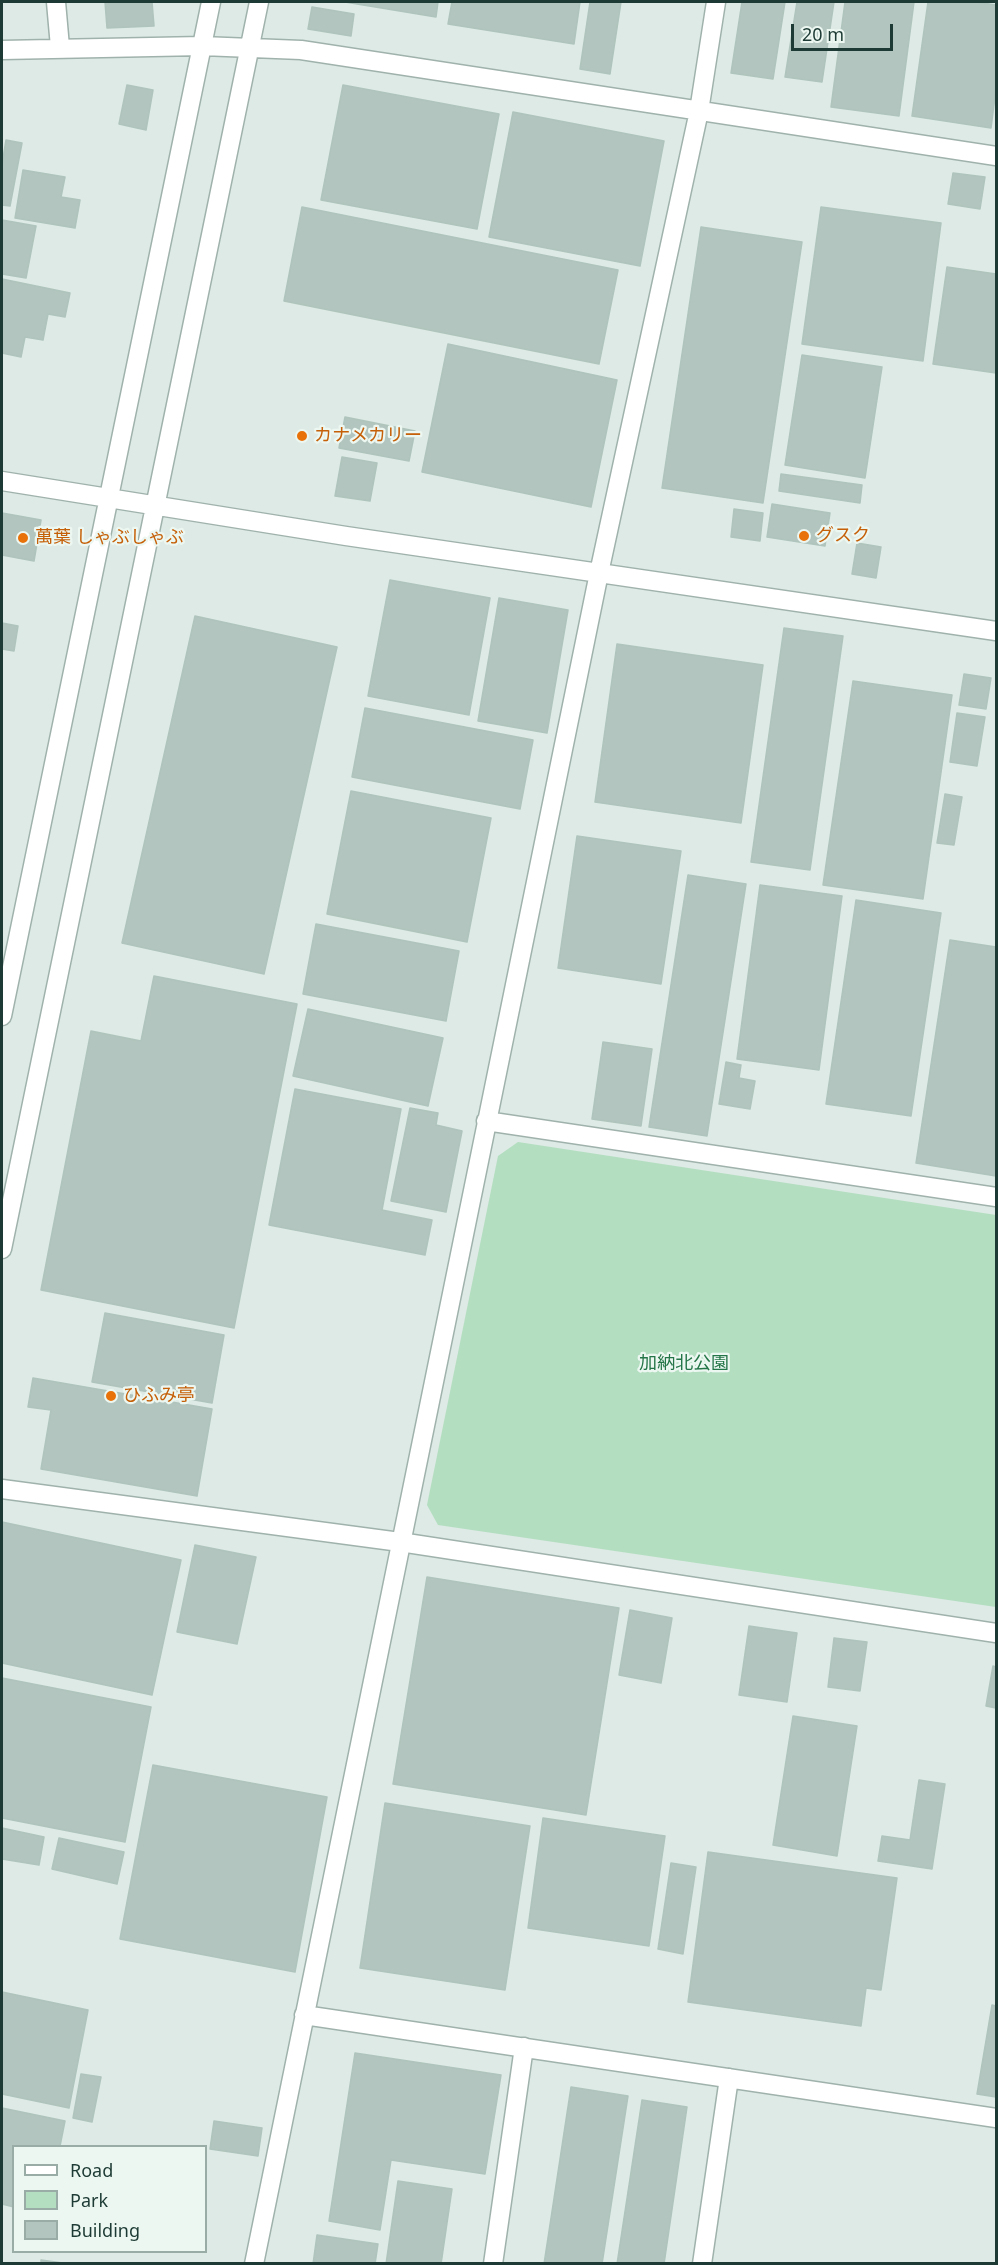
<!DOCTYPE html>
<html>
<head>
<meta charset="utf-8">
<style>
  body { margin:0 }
  #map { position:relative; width:998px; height:2265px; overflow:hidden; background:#ddeae5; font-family:"Noto Sans",sans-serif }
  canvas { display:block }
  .frame { position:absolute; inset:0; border:3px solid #1d3b34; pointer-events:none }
  .legend { position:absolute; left:12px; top:2145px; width:195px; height:108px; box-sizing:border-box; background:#edf7f2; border:2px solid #9aaca6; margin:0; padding:8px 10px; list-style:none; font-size:18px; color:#1d3b34 }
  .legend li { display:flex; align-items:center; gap:12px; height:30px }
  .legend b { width:30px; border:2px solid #9aaca6 }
  .scale { position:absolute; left:791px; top:24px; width:102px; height:27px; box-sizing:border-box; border:3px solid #1d3b34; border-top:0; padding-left:8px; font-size:18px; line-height:21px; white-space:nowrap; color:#1d3b34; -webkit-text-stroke:4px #edf7f2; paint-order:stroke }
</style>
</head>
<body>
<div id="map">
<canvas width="998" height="2265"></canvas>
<div class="frame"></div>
<ul class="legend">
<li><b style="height:8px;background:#fff"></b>Road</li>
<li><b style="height:16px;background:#b3dec0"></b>Park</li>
<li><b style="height:16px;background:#b2c5be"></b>Building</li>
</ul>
<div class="scale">20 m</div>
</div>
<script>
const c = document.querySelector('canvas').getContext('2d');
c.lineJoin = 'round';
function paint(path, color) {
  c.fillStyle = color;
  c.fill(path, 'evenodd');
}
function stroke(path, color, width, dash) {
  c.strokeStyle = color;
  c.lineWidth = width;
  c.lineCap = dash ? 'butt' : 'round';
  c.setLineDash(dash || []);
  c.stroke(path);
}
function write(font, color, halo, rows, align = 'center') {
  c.font = font + ' "Noto Sans","Noto Sans JP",sans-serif';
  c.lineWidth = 4.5;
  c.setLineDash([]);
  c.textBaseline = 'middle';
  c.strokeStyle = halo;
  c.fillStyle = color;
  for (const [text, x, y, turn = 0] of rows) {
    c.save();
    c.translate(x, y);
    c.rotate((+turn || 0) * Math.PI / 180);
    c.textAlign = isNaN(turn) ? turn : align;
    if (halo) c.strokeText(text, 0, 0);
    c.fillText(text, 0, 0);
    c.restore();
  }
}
const green = new Path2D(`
  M518 1142 996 1215V1607L438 1525 427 1505 498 1156Z`);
const building = new Path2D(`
  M105 2H152L154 26 107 28Z
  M345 2H438L436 17Z
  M452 2H580L574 44 448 24Z
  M590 2H621L610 74 580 69Z
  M742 2H785L773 79 731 73Z
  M797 2H834L822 82 785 77Z
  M845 2H914L899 116 831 107Z
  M928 2H976L996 5V89L991 128 912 116Z
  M312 7 354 14 351 36 308 29Z
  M127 85 153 90 146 130 119 124Z
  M343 85 499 114 477 229 321 200Z
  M513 112 664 141 640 266 489 237Z
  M6 140 22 143 10 206 2 205V164Z
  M23 170 65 177 61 197 80 200 75 228 15 218Z
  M953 173 985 177 980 209 948 204Z
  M302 207 618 270 599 364 284 301Z
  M821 207 941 223 923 361 802 344Z
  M2 220 36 226 26 278 2 274Z
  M701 227 802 242 763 503 662 488Z
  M947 267 996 274V373L933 364Z
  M2 279 70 293 65 317 48 314 43 340 25 337 21 357 2 353Z
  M448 344 617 380 591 507 422 472Z
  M802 355 882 367 865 478 785 465Z
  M345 417 415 431 409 461 339 448Z
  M342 457 377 463 370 501 335 496Z
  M781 474 862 485 860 503 779 491Z
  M772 504 830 513 825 546 767 537Z
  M734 509 763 513 760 541 731 537Z
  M2 513 41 520 34 561 2 555Z
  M857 543 881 547 876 578 852 574Z
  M390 580 490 598 469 715 368 696Z
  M499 598 568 610 547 733 478 721Z
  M195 616 337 647 264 974 122 943Z
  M2 623 18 626 14 651 2 649Z
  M784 628 843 636 810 870 751 862Z
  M617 644 763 665 741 823 595 802Z
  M964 674 991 678 986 709 959 705Z
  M853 681 952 695 923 899 823 885Z
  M365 708 533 740 520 809 352 777Z
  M957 713 985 717 977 766 950 762Z
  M351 791 491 818 467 942 327 914Z
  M945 794 962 797 954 845 937 843Z
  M577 836 681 851 661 984 558 968Z
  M688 875 746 884 707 1136 649 1127Z
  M760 885 842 896 819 1070 737 1059Z
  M856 900 941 913 911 1116 826 1104Z
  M316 924 459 951 446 1021 303 994Z
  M950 940 996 947V1176L916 1163Z
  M154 976 297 1004 234 1328 41 1290 91 1031 141 1041Z
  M308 1009 443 1038 428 1106 293 1076Z
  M603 1042 652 1049 641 1126 592 1119Z
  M726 1062 741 1065 739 1078 755 1081 750 1109 719 1104Z
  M295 1089 401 1109 382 1210 432 1220 425 1255 269 1225Z
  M410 1108 438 1113 436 1125 462 1131 446 1212 391 1201Z
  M105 1313 224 1335 212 1403 92 1382Z
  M33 1378 212 1409 197 1496 41 1469 51 1410 28 1407Z
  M2 1522 181 1560 152 1695 2 1663Z
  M195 1545 256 1557 237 1644 177 1632Z
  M427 1577 619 1608 586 1815 393 1784Z
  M630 1610 672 1618 661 1683 619 1675Z
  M749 1626 797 1633 787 1702 739 1695Z
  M834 1638 867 1642 860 1691 828 1687Z
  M993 1666 996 1667V1708L986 1706Z
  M2 1678 151 1707 125 1842 2 1818Z
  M793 1716 857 1726 837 1856 773 1845Z
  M153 1765 327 1797 295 1972 120 1939Z
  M919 1780 945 1784 932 1869 878 1861 882 1836 910 1840Z
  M385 1803 530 1826 505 1990 360 1968Z
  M543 1818 665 1836 649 1946 528 1928Z
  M2 1828 44 1837 39 1865 2 1859Z
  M59 1838 124 1852 117 1884 52 1869Z
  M708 1852 897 1878 881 1990 866 1988 861 2026 688 2002Z
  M671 1863 696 1867 683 1954 658 1949Z
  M2 1992 88 2010 69 2108 2 2094Z
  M992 2005 996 2006V2097L977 2094Z
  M355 2053 501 2075 485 2174 391 2160 380 2230 329 2221Z
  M81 2074 101 2077 92 2122 73 2118Z
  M571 2087 628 2096 602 2264H544Z
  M642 2100 687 2107 664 2264H617Z
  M2 2108 65 2121 60 2146H14V2207L2 2204Z
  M214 2121 262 2128 258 2156 210 2149Z
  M398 2181 452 2189 441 2264H386Z
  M317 2235 378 2244 375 2264H313Z
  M41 2260 70 2264H41Z`);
const minor = new Path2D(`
  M56 2 60 47
  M2 50 202 46 301 50 996 156
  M2 481 346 536 996 631
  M2 1016 211 2
  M486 1121 996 1197
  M2 1249 259 2
  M2 1489 400 1542 996 1633
  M304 2015 996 2118
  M254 2264 599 573 699 111 716 2
  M493 2264 524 2047
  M702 2264 729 2078`);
const markers = [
  [302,436,6,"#e8710a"],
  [804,536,6,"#e8710a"],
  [23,538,6,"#e8710a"],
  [111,1396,6,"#e8710a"]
];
const foodNames = [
  ["カナメカリー",314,436],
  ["グスク",816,536],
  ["萬葉 しゃぶしゃぶ",35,538],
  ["ひふみ亭",123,1396]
];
const parkNames = [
  ["加納北公園",684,1364]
];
paint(green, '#b3dec0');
paint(building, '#b2c5be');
stroke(building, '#afc4bc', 1.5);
stroke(minor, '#a0b2ac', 21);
stroke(minor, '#fff', 18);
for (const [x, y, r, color] of markers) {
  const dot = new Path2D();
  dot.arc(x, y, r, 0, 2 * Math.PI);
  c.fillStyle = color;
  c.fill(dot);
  stroke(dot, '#edf7f2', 2);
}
write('18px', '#c56008', '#edf7f2', foodNames, 'left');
write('18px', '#247547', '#edf7f2', parkNames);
</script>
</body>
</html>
